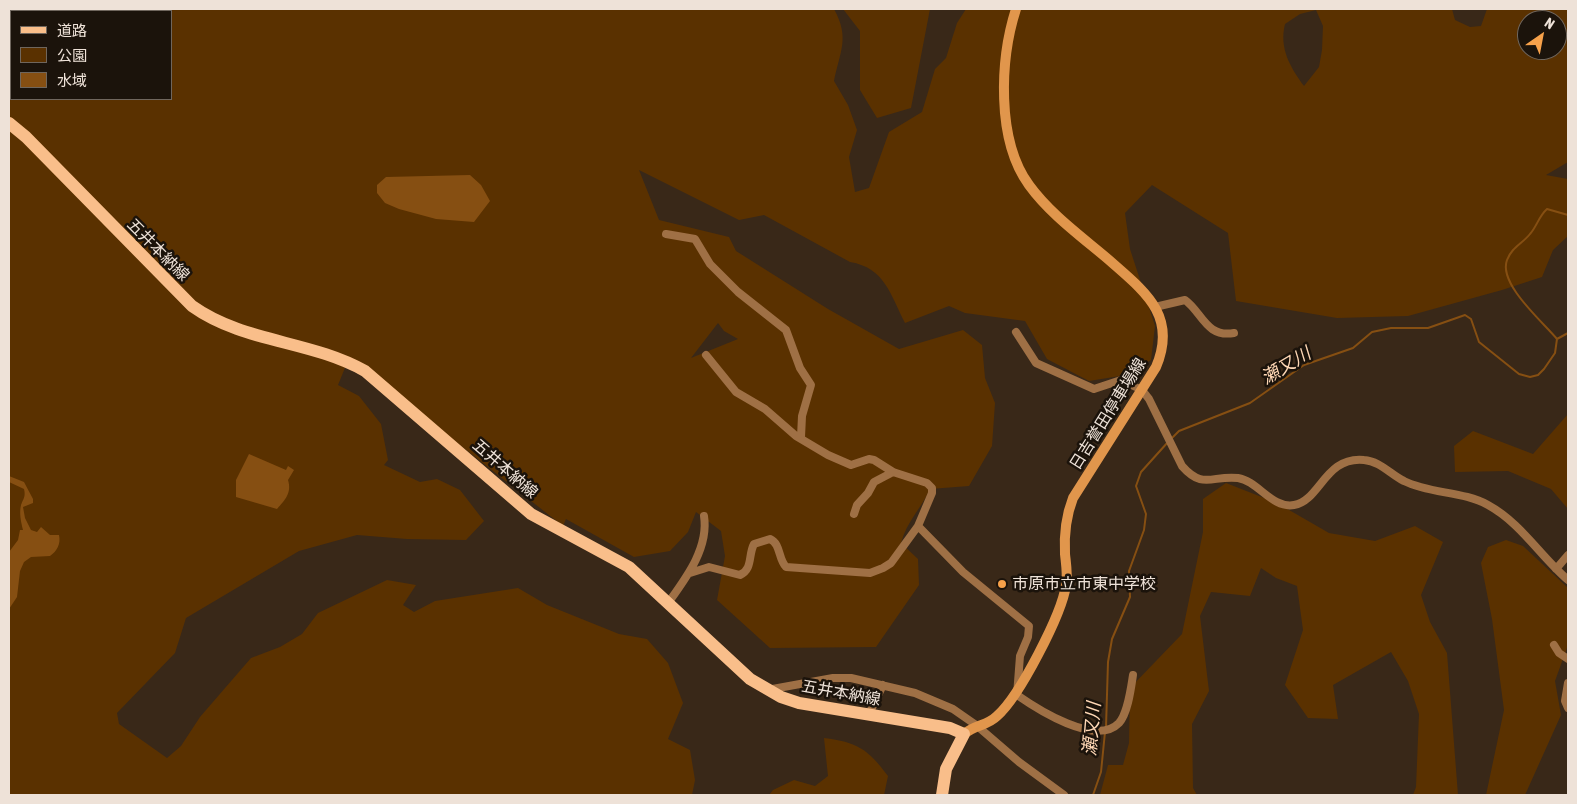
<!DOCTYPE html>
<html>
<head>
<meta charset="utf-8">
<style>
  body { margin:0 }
  #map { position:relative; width:1577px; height:804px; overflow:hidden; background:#392818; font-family:"Asap Condensed","Noto Sans JP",sans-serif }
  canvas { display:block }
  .frame { position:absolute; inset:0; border:10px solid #eee2d8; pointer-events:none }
  .legend { position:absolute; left:10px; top:10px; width:162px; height:90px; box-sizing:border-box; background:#1b130b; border:1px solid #6f665d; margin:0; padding:6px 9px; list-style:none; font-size:15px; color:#eee2d8 }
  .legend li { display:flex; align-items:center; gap:10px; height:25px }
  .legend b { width:25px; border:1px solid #6f665d }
  .north { position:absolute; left:1517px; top:10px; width:50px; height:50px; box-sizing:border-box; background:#1b130b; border:1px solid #6f665d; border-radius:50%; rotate:33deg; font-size:14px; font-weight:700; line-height:20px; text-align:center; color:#eee2d8 }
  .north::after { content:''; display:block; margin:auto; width:18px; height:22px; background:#f7a14a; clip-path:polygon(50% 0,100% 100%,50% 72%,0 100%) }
</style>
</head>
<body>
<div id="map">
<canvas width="1577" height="804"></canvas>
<div class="frame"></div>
<ul class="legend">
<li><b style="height:6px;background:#f9be8a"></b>道路</li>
<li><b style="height:14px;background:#5a3100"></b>公園</li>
<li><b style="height:14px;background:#864f12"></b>水域</li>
</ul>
<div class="north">N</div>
</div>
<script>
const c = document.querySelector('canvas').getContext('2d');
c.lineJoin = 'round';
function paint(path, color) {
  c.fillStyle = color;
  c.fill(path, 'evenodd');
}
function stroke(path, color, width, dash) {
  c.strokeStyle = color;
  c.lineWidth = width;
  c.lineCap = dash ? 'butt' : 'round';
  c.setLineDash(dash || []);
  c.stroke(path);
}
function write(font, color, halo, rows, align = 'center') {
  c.font = font + ' "Asap Condensed","Noto Sans JP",sans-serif';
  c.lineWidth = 5;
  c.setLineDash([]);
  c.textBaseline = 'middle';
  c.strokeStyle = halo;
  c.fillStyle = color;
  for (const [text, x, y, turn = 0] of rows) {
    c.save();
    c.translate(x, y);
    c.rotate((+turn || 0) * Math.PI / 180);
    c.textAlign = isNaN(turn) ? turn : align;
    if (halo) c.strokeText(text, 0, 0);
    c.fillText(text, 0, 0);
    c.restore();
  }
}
const green = new Path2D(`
  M9 9H834C850 38 840 51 834 81L848 105 857 130 849 157 855 192 869 188 889 132 922 112 935 69 946 58 957 23 966 9H1452L1455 20 1470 27 1481 26 1487 9H1568V162L1546 175 1568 179V236L1553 250 1542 277 1502 290 1408 316 1337 318 1236 301 1228 233 1152 185 1125 213 1130 249 1155 326 1151 360 1126 375 1089 381 1047 359 1025 321 965 313 949 306 905 323C890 294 885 268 850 262L764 215 739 220 639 170 659 220 729 237 736 251 828 309 899 349 963 330 982 345 985 378 995 403 992 446 969 486 930 489C921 509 907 521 901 543L918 559 919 585 876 647 770 648 717 600 725 556 721 531 696 512 688 532 670 551 634 557 566 519 563 526 349 358 338 385 359 396 381 424 388 460 384 465 420 482 437 479 460 490 484 521 466 540 407 539 357 535 299 551 186 618 175 653 117 713 119 724 167 758 181 746 200 717 251 658 280 647 302 634 318 613 387 580 416 585 403 605 414 612 435 601 518 588 547 605 619 634 647 639 668 663 683 703 668 739 690 750 695 780 692 795H9ZM1316 10 1323 26 1322 50 1319 67 1304 86C1290 67 1279 48 1285 24L1300 14ZM11 11H171V99H11ZM1527 20H1557V50H1527ZM718 323 724 331 738 339 691 358Z
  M843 9H930L911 108 877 118 860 90V31Z
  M1568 414V509L1551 489 1508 471 1455 472 1454 446 1473 431 1533 454Z
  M1226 483 1277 503 1329 533 1375 541 1415 526 1443 542 1421 595 1430 622 1447 653 1458 795H1413L1416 787 1419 714 1408 681 1391 652 1333 685 1338 719 1308 718 1285 685 1303 630 1297 586 1276 578 1261 568 1250 596 1211 592 1200 616 1209 691 1192 724 1193 788 1197 795H1100L1108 765H1123L1129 743 1130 688 1182 634 1203 532V499Z
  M1506 540 1523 546 1568 588V645L1555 681 1561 715 1525 795H1486L1504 710 1492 619 1481 563 1488 547Z
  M824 738C857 742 868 749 888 776L884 795H769L773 790 794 780 815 786 828 776Z`);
const water = new Path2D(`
  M470 175 481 185 490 201 474 222 436 219 399 209 385 203 377 193V185L386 177Z
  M249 454 286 470 288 466 294 470 288 480C292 493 285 500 277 509L236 497V480Z
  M9 476 24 482 33 499V503L23 507 25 518 31 530 37 532 41 527 50 535H59C61 544 57 551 50 556L31 557 24 562 20 571 17 597 9 609V552L18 540 20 530H23C21 522 19 513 21 505 23 499 26 497 24 489L9 482Z`);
const stream = new Path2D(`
  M1557 339 1568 333
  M1171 439 1179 431 1250 403 1304 365 1353 348 1372 332 1391 328H1428L1465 315 1471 319 1479 342 1519 374 1530 377 1538 375 1544 369 1555 353 1557 339C1543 322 1498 284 1507 260 1512 247 1522 244 1530 234 1537 226 1539 216 1547 209L1568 215
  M1106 727 1108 662 1112 639 1130 597 1129 571 1144 530 1146 514 1136 486 1141 472 1168 442
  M1093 795 1101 772 1105 732`);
const minor = new Path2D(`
  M666 234 695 239 710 264 738 292 786 330 800 368 811 385 802 416 801 437
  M1155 307 1185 300C1202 312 1206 338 1234 333
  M1016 332 1036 363 1094 389 1121 380 1142 390 1149 399 1182 466C1203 490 1212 475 1238 478 1258 481 1272 509 1294 505 1320 501 1325 456 1364 460 1380 461 1391 475 1404 481 1430 494 1463 491 1488 505 1521 523 1540 556 1568 580
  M854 514 857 505 868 493 874 482 893 472
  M918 526 963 572 1029 626 1028 637 1020 656 1017 695C1037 709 1096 747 1119 723 1128 713 1131 688 1133 675
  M1556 569 1568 555
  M690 573 709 567 740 575C753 569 748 555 754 544L770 539C781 544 778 559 786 567L870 573 883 568 891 563 918 526 932 493V488L927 483 893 472 874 460 869 459 851 465 828 455 796 436 765 409 736 392 706 355
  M668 603C686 578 709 548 704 516
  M1554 645 1559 653 1568 659
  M1568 683 1565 701 1568 708
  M767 690 833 678H851L915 693 953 709 976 725 1019 762 1064 795
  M869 714 883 685`);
const secondary = new Path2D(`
  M964 734C976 724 987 726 997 716 1019 697 1062 614 1066 585 1068 575 1066 564 1065 554 1064 535 1066 516 1073 498L1156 367C1178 315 1144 291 1109 260 1082 237 1050 214 1029 185 996 140 1000 59 1016 9`);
const primary = new Path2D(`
  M9 123 26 137 192 306C244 343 310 340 365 371L531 514 629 567 750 679 781 697 799 703 950 728 964 734 946 769 942 795`);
const markers = [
  [1002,584,5,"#f7a14a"]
];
const streetNames = [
  ["五井本納線",158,250,45],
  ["日吉誉田停車場線",1108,414,-58],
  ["五井本納線",505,469,41],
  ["五井本納線",841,693,10]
];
const poiNames = [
  ["市原市立市東中学校",1012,584]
];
const waterNames = [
  ["瀬又川",1286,366,-31],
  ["瀬又川",1092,729,-85]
];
paint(green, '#5a3100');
paint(water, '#864f12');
stroke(stream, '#864f12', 2);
stroke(minor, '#9f7045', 8);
stroke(secondary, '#e1964c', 10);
stroke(primary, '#f9be8a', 12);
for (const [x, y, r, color] of markers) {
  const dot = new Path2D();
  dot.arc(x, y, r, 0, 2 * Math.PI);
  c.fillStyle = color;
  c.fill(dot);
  stroke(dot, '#1b130b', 2);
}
write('16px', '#eee2d8', '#1b130b', streetNames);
write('16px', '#eee2d8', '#1b130b', poiNames, 'left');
write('italic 18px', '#fed7b5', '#1b130b', waterNames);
</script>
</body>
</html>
